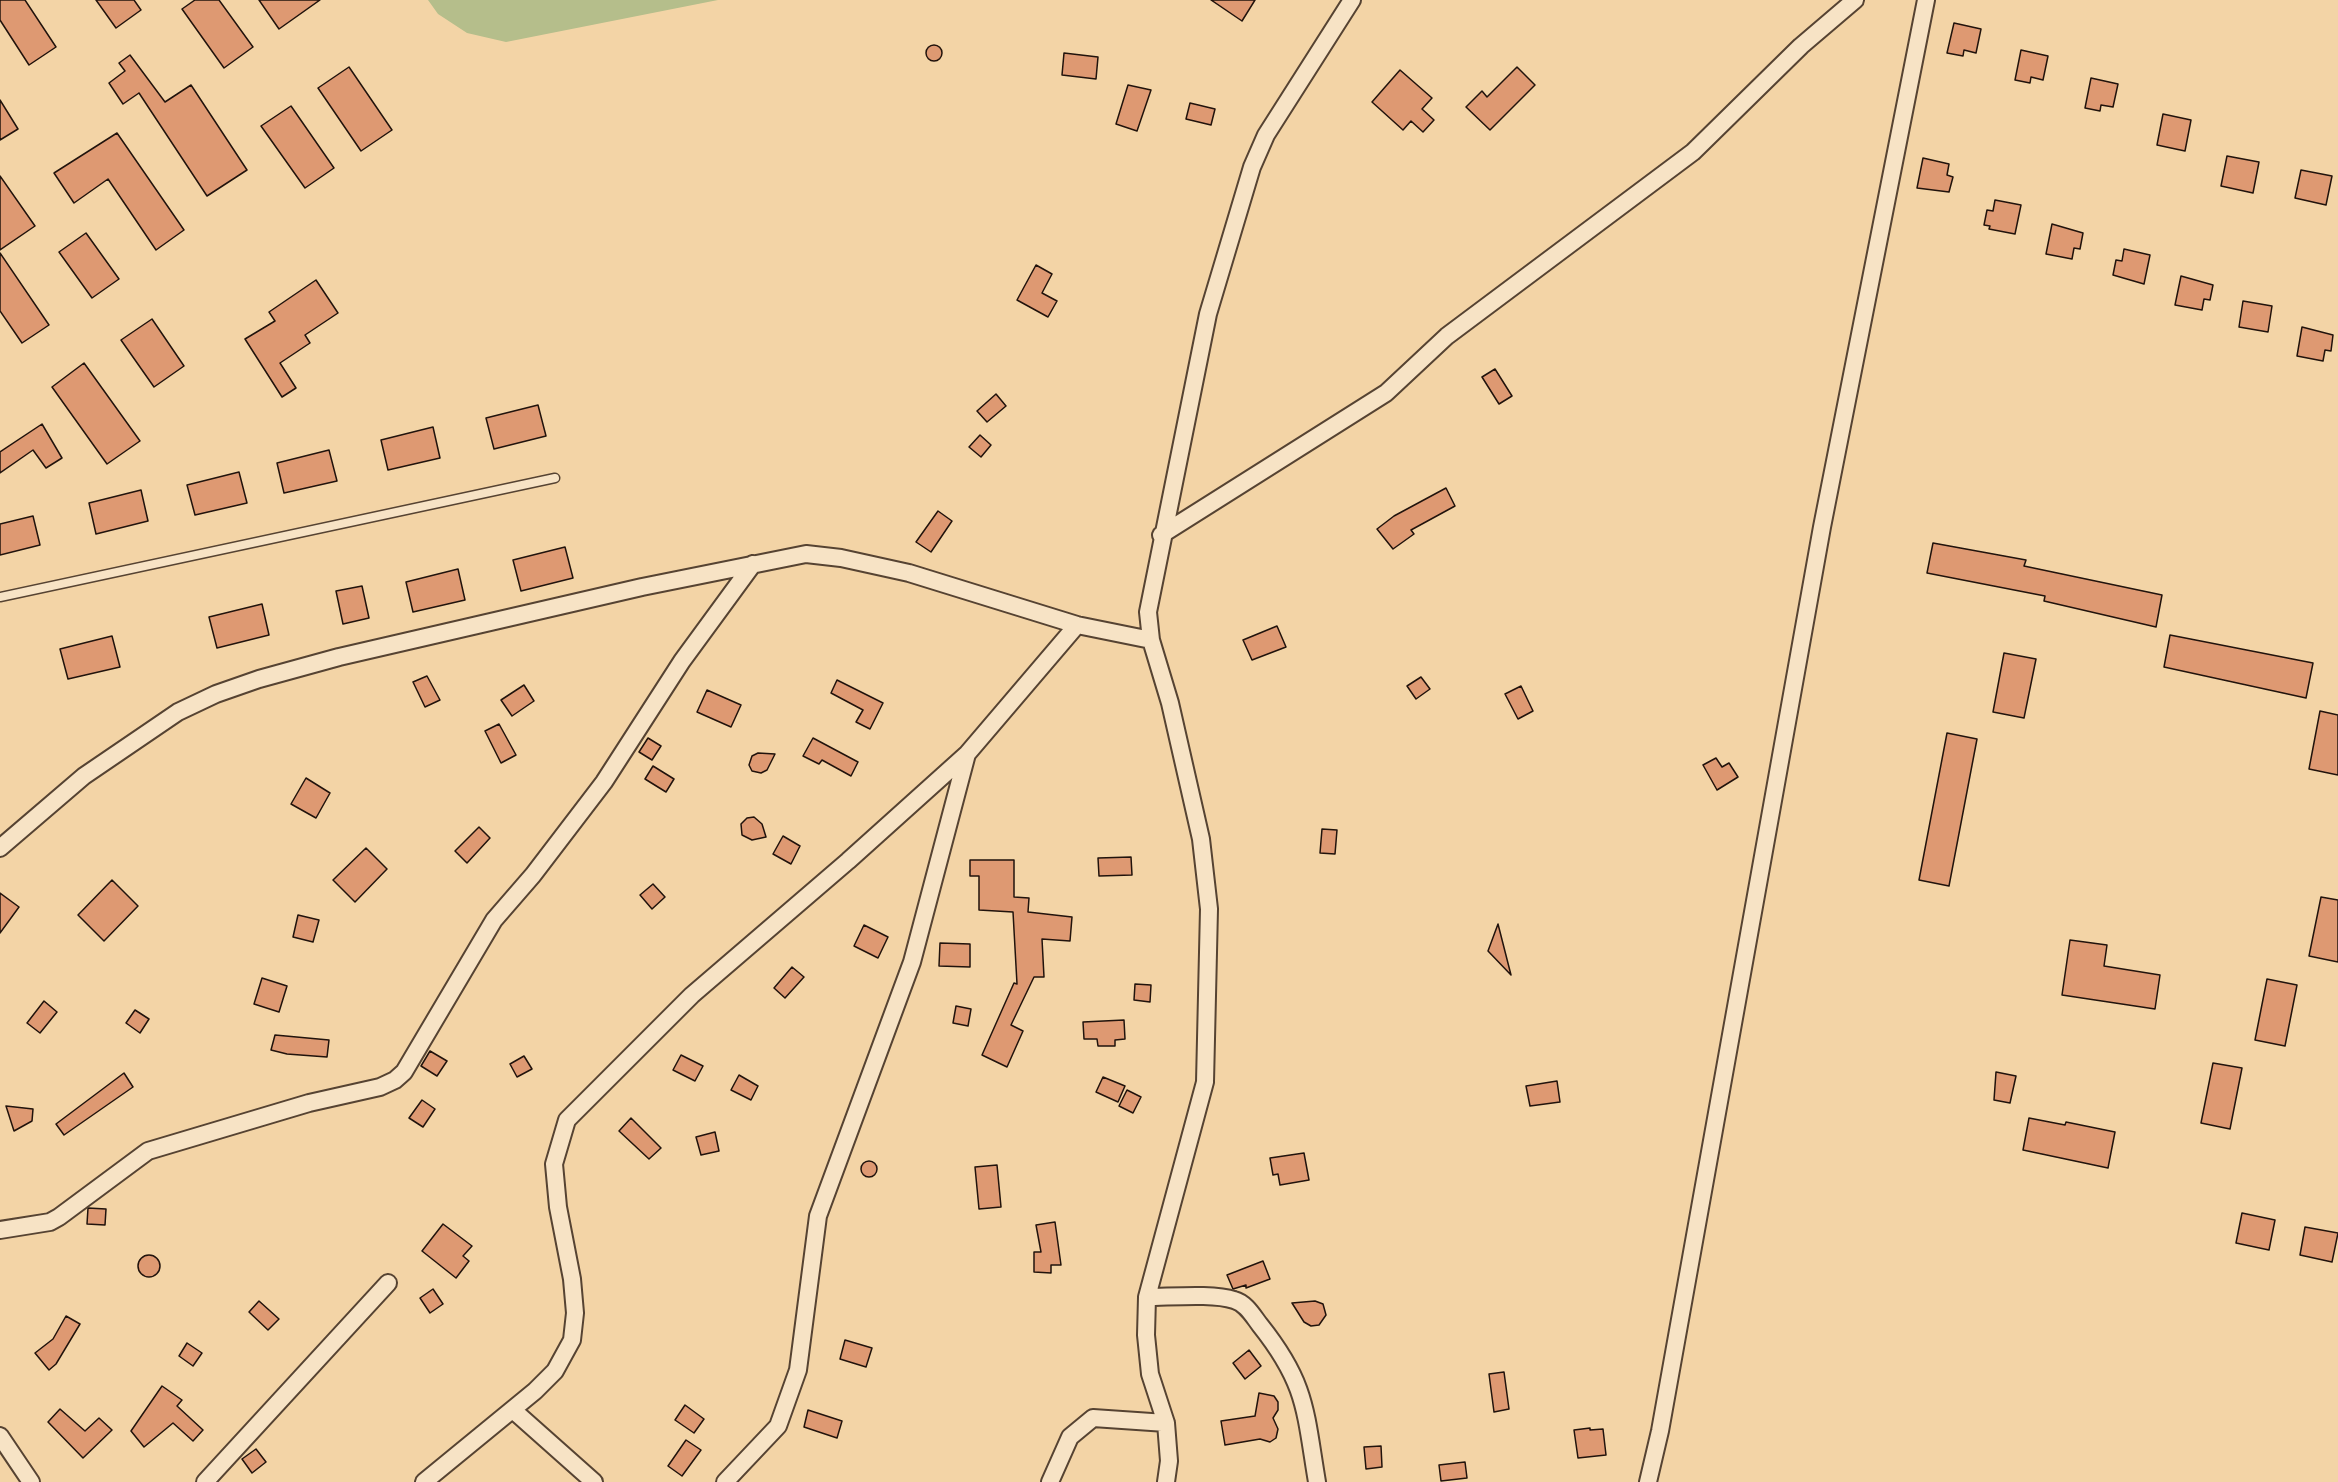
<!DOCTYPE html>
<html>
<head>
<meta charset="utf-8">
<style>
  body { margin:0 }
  canvas { display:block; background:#f3d4a6 }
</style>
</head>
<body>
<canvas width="2338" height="1482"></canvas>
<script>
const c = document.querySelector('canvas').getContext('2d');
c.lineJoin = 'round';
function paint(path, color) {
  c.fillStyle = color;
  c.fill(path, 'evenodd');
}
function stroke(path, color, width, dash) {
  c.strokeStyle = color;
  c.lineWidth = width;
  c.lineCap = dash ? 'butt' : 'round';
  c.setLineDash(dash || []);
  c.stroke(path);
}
const green = new Path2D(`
  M428 0H718L506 42 467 33 438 14Z`);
const building = new Path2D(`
  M0 0H25L56 47 29 65 0 20Z
  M96 0H134L141 10 116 28Z
  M195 0H219L253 47 224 68 182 9Z
  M259 0H320L279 29Z
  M1211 0H1255L1242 21Z
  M1954 23 1981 29 1976 53 1964 50 1963 56 1947 53Z
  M926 53a8 8 0 1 1 16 0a8 8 0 1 1-16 0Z
  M2021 50 2048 56 2043 80 2031 77 2030 83 2015 80Z
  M1064 53 1098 57 1096 79 1062 75Z
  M130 55 165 102 191 85 247 170 207 196 139 93 123 104 109 83 125 71 119 63Z
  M349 67 392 130 361 151 318 88Z
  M1517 67 1535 85 1490 130 1466 107 1482 91 1487 97Z
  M1400 70 1432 98 1422 109 1434 120 1423 132 1411 121 1403 130 1372 102Z
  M2091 78 2118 84 2113 107 2101 105 2100 111 2085 108Z
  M1128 85 1151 90 1137 131 1116 124Z
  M0 100 18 129 0 140Z
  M1190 103 1215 109 1211 125 1186 119Z
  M291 106 334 168 305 188 261 126Z
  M2163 114 2191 120 2185 151 2157 145Z
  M117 133 184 230 156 250 108 179 74 203 54 173Z
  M2227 156 2259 162 2253 193 2221 186Z
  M1923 158 1949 164 1947 175 1953 177 1949 192 1917 188Z
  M2301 170 2332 176 2326 205 2295 198Z
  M0 176 35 226 0 250Z
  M1995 200 2021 205 2015 234 1989 229 1990 226 1984 225 1987 210 1993 211Z
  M2052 224 2083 233 2080 249 2074 248 2072 259 2046 254Z
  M86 233 119 279 92 298 59 252Z
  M2124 249 2150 255 2144 284 2113 275 2116 260 2122 261Z
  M0 253 49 325 22 343 0 311Z
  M1036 265 1052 274 1042 293 1057 301 1048 317 1017 300Z
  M2181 276 2213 285 2210 300 2204 299 2202 310 2175 305Z
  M316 280 338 313 305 335 310 343 280 363 296 388 282 397 245 339 275 321 269 312Z
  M2243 301 2272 306 2268 332 2239 327Z
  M152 319 184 366 154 387 121 340Z
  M2302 327 2333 335 2331 351 2325 350 2323 361 2297 356Z
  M84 363 140 441 107 464 52 387Z
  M1495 369 1512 396 1499 404 1482 377Z
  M996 394 1006 406 987 422 977 411Z
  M538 405 546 436 494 449 486 418Z
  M42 424 62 458 46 468 33 450 0 473V452Z
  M433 427 440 458 388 470 381 440Z
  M980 435 991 445 981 457 969 447Z
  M329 450 337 481 284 493 277 463Z
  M239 472 247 503 195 515 187 485Z
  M1446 488 1455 506 1411 530 1414 534 1393 549 1377 529 1394 516Z
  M141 490 148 521 96 534 89 503Z
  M938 511 952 521 931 552 916 542Z
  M33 516 40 545 0 555V524Z
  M1933 543 2026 560 2024 566 2162 595 2156 627 2044 601 2045 596 1927 573Z
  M565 547 573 578 521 591 513 560Z
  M458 569 465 600 413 612 406 582Z
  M362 586 369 618 343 624 336 591Z
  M262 604 269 635 217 648 209 617Z
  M1277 626 1286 647 1252 660 1243 640Z
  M2170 635 2313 663 2306 698 2164 667Z
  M112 636 120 667 68 679 60 649Z
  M2004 653 2036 659 2024 718 1993 712Z
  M427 676 440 700 425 707 413 682Z
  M1421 677 1430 689 1416 699 1407 686Z
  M837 680 883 703 870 729 856 722 863 710 831 693Z
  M524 685 534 701 512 716 501 700Z
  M1521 686 1533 711 1518 719 1505 694Z
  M707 690 741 705 731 727 697 712Z
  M2320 711 2338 715V775L2309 769Z
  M499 724 516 755 501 763 485 731Z
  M1947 733 1977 739 1949 886 1919 880Z
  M648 738 661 746 652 760 639 752Z
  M813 738 858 762 851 776 822 760 819 764 803 756Z
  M758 753 775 754 767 770 761 773 752 771 749 765 752 756Z
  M1716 758 1722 767 1729 763 1738 777 1717 790 1703 765Z
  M653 766 674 779 666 792 645 779Z
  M306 778 330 793 316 818 291 804Z
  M754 817 762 824 766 837 752 840 742 835 741 824 747 818Z
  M479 827 490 838 467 863 455 851Z
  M1322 829 1337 830 1335 854 1320 853Z
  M783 836 800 846 791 864 773 854Z
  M366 848 387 869 355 902 333 880Z
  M1131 857 1132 875 1099 876 1098 858Z
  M970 860H1014V897L1029 898 1028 912 1072 917 1070 941 1042 939 1044 977H1034L1011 1025 1023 1031 1007 1067 982 1055 1014 983 1017 984 1013 912 979 910V876H970Z
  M112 880 138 906 104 941 78 915Z
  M653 884 665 897 652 909 640 895Z
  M0 893 19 907 0 933Z
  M2321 897 2338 900V962L2309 956Z
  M298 915 319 920 313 942 293 937Z
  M1498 924 1511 975 1488 951Z
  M864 925 888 937 878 958 854 946Z
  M2070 940 2107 945 2104 966 2160 975 2155 1009 2062 995Z
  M940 943 970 944V967L939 966Z
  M792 967 804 977 785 998 774 988Z
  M262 978 287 986 279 1012 254 1004Z
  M2267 979 2297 985 2285 1046 2255 1040Z
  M1135 984 1151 985 1150 1002 1134 1000Z
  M44 1001 57 1012 40 1033 27 1023Z
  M956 1006 971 1009 968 1026 953 1023Z
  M135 1010 149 1019 140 1033 126 1023Z
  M1124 1020 1125 1039 1115 1040V1046H1098L1097 1039H1084L1083 1022Z
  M275 1035 329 1040 327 1057 287 1054 271 1050Z
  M430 1051 447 1061 437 1076 421 1066Z
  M681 1055 703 1066 695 1081 673 1070Z
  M524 1056 532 1069 517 1077 510 1064Z
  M2213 1063 2242 1068 2230 1129 2201 1123Z
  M1996 1072 2016 1076 2010 1103 1994 1100Z
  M124 1073 133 1087 64 1135 56 1124Z
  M739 1075 758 1086 751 1100 731 1090Z
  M1103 1077 1125 1086 1118 1102 1096 1092Z
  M1557 1081 1560 1102 1530 1106 1526 1086Z
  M1127 1090 1141 1097 1133 1113 1119 1106Z
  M422 1100 435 1109 423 1127 409 1118Z
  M6 1106 33 1109 32 1121 14 1131Z
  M631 1118 661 1148 649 1159 619 1131Z
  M2029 1118 2065 1125 2066 1122 2115 1132 2108 1168 2023 1150Z
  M715 1132 719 1151 701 1155 696 1137Z
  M1304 1153 1309 1180 1280 1185 1278 1174 1273 1175 1270 1158Z
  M861 1169a8 8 0 1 1 16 0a8 8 0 1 1-16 0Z
  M997 1165 1001 1207 979 1209 975 1167Z
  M88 1208 106 1209 105 1225 87 1224Z
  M2242 1213 2275 1220 2269 1250 2236 1243Z
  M1055 1222 1061 1265H1051V1273L1034 1272V1252H1041L1036 1225Z
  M443 1224 472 1246 463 1256 469 1261 456 1278 422 1251Z
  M2305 1227 2338 1233 2332 1262 2300 1255Z
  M138 1266a11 11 0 1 1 22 0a11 11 0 1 1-22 0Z
  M1263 1261 1270 1279 1246 1288V1285L1233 1289 1227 1275Z
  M433 1289 443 1304 430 1313 420 1298Z
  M259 1301 279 1319 268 1330 249 1312Z
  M1315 1301 1323 1304 1326 1315 1319 1325 1311 1326 1304 1322 1292 1303Z
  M66 1316 80 1324 56 1364 49 1370 35 1353 53 1339Z
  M845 1340 872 1348 866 1367 840 1359Z
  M187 1343 202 1353 193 1366 179 1356Z
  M1249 1350 1261 1366 1245 1379 1233 1363Z
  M1504 1372 1509 1409 1494 1412 1489 1374Z
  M162 1386 182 1400 177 1406 203 1430 193 1441 173 1423 144 1447 131 1431Z
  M1259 1393 1274 1396 1278 1402V1410L1273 1418 1278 1429 1276 1438 1270 1442 1260 1439 1225 1445 1221 1421 1255 1416Z
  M685 1405 704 1419 694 1433 675 1420Z
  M60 1409 85 1431 99 1418 112 1430 83 1458 48 1422Z
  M808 1410 842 1421 837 1438 804 1427Z
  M1590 1428V1430L1603 1429 1606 1455 1578 1458 1574 1430Z
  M686 1440 701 1450 682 1476 668 1466Z
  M1381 1446 1382 1467 1366 1469 1364 1447Z
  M256 1449 266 1462 252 1473 242 1459Z
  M1465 1462 1467 1478 1441 1481 1439 1465Z`);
const service = new Path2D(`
  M0 597 555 478`);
const minor = new Path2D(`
  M1161 535 1386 393 1447 336 1693 152 1801 46 1855 0
  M0 848 84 776 178 712 216 694 259 679 339 657 642 587 806 554 841 558 909 573 1077 625 1151 640
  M0 1230 50 1222 59 1217 148 1151 309 1103 380 1087 395 1080 404 1072 494 920 533 875 604 782 682 661 753 564
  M1147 1297C1170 1297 1214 1293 1234 1300 1246 1303 1253 1316 1260 1325 1307 1384 1305 1411 1317 1482
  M513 1410 594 1482
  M0 1436 31 1482
  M205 1482 388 1283
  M424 1482 535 1391 555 1371 572 1340 575 1313 572 1279 558 1207 554 1164 567 1120 692 995 848 861 967 754 1077 625
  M725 1482 778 1426 798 1370 818 1216 912 962 967 754
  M1050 1482 1070 1437 1093 1418 1166 1423
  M1166 1482 1169 1461 1166 1423 1150 1374 1146 1335 1147 1297 1205 1082 1209 909 1201 839 1170 703 1151 640 1148 612 1208 314 1252 167 1266 135 1352 0
  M1648 1482 1660 1431 1822 527 1926 0`);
paint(green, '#b5be8b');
paint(building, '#de9972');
stroke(building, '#21130c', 1.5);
stroke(service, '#564332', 11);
stroke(minor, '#564332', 20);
stroke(service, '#f7e3c5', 8);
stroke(minor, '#f7e3c5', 16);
</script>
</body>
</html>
